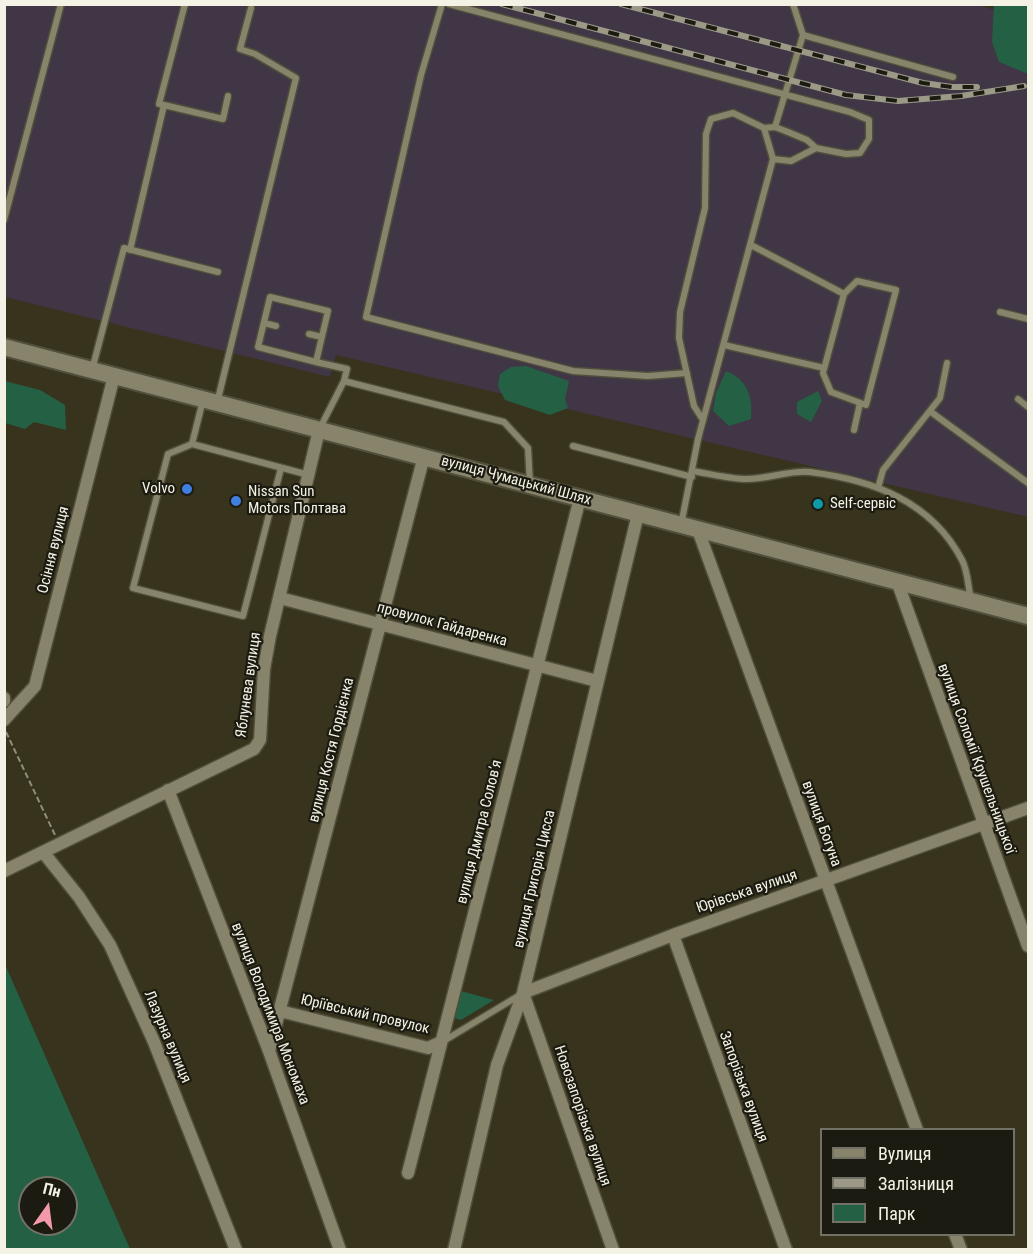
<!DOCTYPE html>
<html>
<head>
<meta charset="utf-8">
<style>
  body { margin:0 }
  #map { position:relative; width:1033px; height:1254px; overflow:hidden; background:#37331d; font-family:"Roboto Condensed",sans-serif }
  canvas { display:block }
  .frame { position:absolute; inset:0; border:6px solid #f4f2e4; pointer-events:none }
  .legend { position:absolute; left:820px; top:1128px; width:195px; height:108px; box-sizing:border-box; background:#1c1b11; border:2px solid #727165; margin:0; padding:8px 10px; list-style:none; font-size:18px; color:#f4f2e4 }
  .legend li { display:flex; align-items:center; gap:12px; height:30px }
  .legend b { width:30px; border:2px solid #727165 }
  .north { position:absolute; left:18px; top:1176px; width:60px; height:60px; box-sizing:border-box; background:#1c1b11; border:2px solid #727165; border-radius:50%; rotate:14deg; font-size:16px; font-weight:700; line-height:24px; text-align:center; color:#f4f2e4 }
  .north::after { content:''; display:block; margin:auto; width:21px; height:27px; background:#f29aac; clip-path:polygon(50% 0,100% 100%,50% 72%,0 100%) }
</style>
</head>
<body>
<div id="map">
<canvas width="1033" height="1254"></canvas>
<div class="frame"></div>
<ul class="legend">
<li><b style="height:8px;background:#88846b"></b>Вулиця</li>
<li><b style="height:8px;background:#9c9987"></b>Залізниця</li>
<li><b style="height:16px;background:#246043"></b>Парк</li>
</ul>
<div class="north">Пн</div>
</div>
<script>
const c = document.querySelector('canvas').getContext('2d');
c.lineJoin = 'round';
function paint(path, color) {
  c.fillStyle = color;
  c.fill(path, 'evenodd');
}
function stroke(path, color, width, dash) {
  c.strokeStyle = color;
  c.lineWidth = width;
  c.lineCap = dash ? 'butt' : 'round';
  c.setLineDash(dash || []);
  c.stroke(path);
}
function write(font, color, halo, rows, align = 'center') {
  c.font = font + ' "Roboto Condensed",sans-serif';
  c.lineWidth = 4.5;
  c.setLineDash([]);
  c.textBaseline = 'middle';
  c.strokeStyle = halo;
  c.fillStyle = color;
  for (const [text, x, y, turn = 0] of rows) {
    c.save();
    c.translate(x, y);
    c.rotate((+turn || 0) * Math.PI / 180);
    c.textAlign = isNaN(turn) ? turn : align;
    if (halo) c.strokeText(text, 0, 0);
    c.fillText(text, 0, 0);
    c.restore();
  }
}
const industrial = new Path2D(`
  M974 4 1028 19V517L336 355 330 377 5 297V5Z`);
const green = new Path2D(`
  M994 5H1028V74L999 62 992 42Z
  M526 366 569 381 565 399 568 408 550 415 505 400 498 386 500 374 511 367Z
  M726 371C748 380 753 397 751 419L729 426 713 411 716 393Z
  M5 381 40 390 65 405 66 430 34 422 25 429 5 423Z
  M818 391 822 401 811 422 797 414V402Z
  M4 962 130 1249H5ZM30 1188H66V1224H30Z
  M461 991 494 1000 461 1020 454 1018Z`);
const path = new Path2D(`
  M6 732 55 835`);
const service = new Path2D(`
  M442 4 421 75 366 317 573 371 648 376 687 373
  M449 4 850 112 869 120V139L860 153 846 154 816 148 807 140 788 132 775 127 764 128
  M793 4 803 35
  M164 105 159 104 185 4
  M775 127 803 35 953 77
  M773 159 791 161 816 148
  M4 220 61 4
  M751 245 844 294 857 281 896 290 866 405 831 392 823 373 844 294
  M130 250 164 105 223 119 228 96
  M270 297 328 311 316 362 258 347Z
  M1000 312 1028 319
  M264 323 276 326
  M309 334 322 337
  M724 345 824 368
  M316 362 347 369 344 381
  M92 370 124 248 218 272
  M1018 399 1028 407
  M203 400 192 444 309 475
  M217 403 296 78 255 54 240 49 251 8
  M931 412 1028 483
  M320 428 344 381 504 422 528 448 530 484
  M854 430 860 403
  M192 444 168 454 133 588 243 616 281 468
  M573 446 692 477
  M693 471C711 474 730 479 747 479 769 479 789 470 810 472 873 480 931 501 962 560 968 571 968 587 971 600
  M878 488 883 470 940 398 947 363
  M681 525 698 439 773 159 764 128 733 113 711 119 706 134 705 208 680 312 679 338 694 406 703 420
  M442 1042 520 995`);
const minor = new Path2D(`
  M698 530 917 1130
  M897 581 1028 946
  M280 598 597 681
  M4 698V701
  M4 720 35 686 114 376
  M168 790 269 1051 340 1250
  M43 852 79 897 110 945 154 1042 236 1250
  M4 871 254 749 260 740 264 669 270 636 319 430
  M673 935 786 1250
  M280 1011 428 1048 441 1042
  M269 1051 424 456
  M408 1173 580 498
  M955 1234 961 1250
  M454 1250 497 1065 523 993 638 514
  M613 1250 523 993 673 935 1028 808`);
const secondary = new Path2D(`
  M4 347 1028 616`);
const rail = new Path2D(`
  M502 4 846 95 898 101 961 96 1024 86
  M621 4 923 83 952 87H977`);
const markers = [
  [187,489,6,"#3f7fe0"],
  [236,501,6,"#3f7fe0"],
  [818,504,6,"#0f9aa8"]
];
const streetNames = [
  ["вулиця Чумацький Шлях",516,481,15],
  ["Осіння вулиця",54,550,-76],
  ["провулок Гайдаренка",442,625,15],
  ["Яблунева вулиця",249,685,-82],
  ["вулиця Костя Гордієнка",332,750,-76],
  ["вулиця Соломії Крушельницької",976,759,70],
  ["вулиця Богуна",821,824,70],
  ["вулиця Дмитра Соловʼя",480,832,-76],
  ["вулиця Григорія Цисса",535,879,-77],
  ["Юрівська вулиця",747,892,-19],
  ["вулиця Володимира Мономаха",270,1014,69],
  ["Юріївський провулок",365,1015,13],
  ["Лазурна вулиця",167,1037,67],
  ["Запорізька вулиця",743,1087,70],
  ["Новозапорізька вулиця",582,1116,71]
];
const poiNames = [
  ["Volvo",175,489,"right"],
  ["Nissan Sun",248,492],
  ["Motors Полтава",248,509],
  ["Self-сервіс",830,504]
];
paint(industrial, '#403645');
paint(green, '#246043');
stroke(service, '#514f3b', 9);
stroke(minor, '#514f3b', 15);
stroke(secondary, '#514f3b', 20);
stroke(path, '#908d7a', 2, [6, 3]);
stroke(service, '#88846b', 6);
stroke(minor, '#88846b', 12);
stroke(secondary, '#88846b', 16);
stroke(rail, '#9c9987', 6);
stroke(rail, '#1c1b11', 4, [11]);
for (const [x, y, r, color] of markers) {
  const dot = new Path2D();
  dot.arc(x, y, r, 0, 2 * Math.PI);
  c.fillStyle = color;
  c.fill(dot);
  stroke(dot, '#1c1b11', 2);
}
write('15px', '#f4f2e4', '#1c1b11', streetNames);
write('15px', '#f4f2e4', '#1c1b11', poiNames, 'left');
</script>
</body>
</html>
